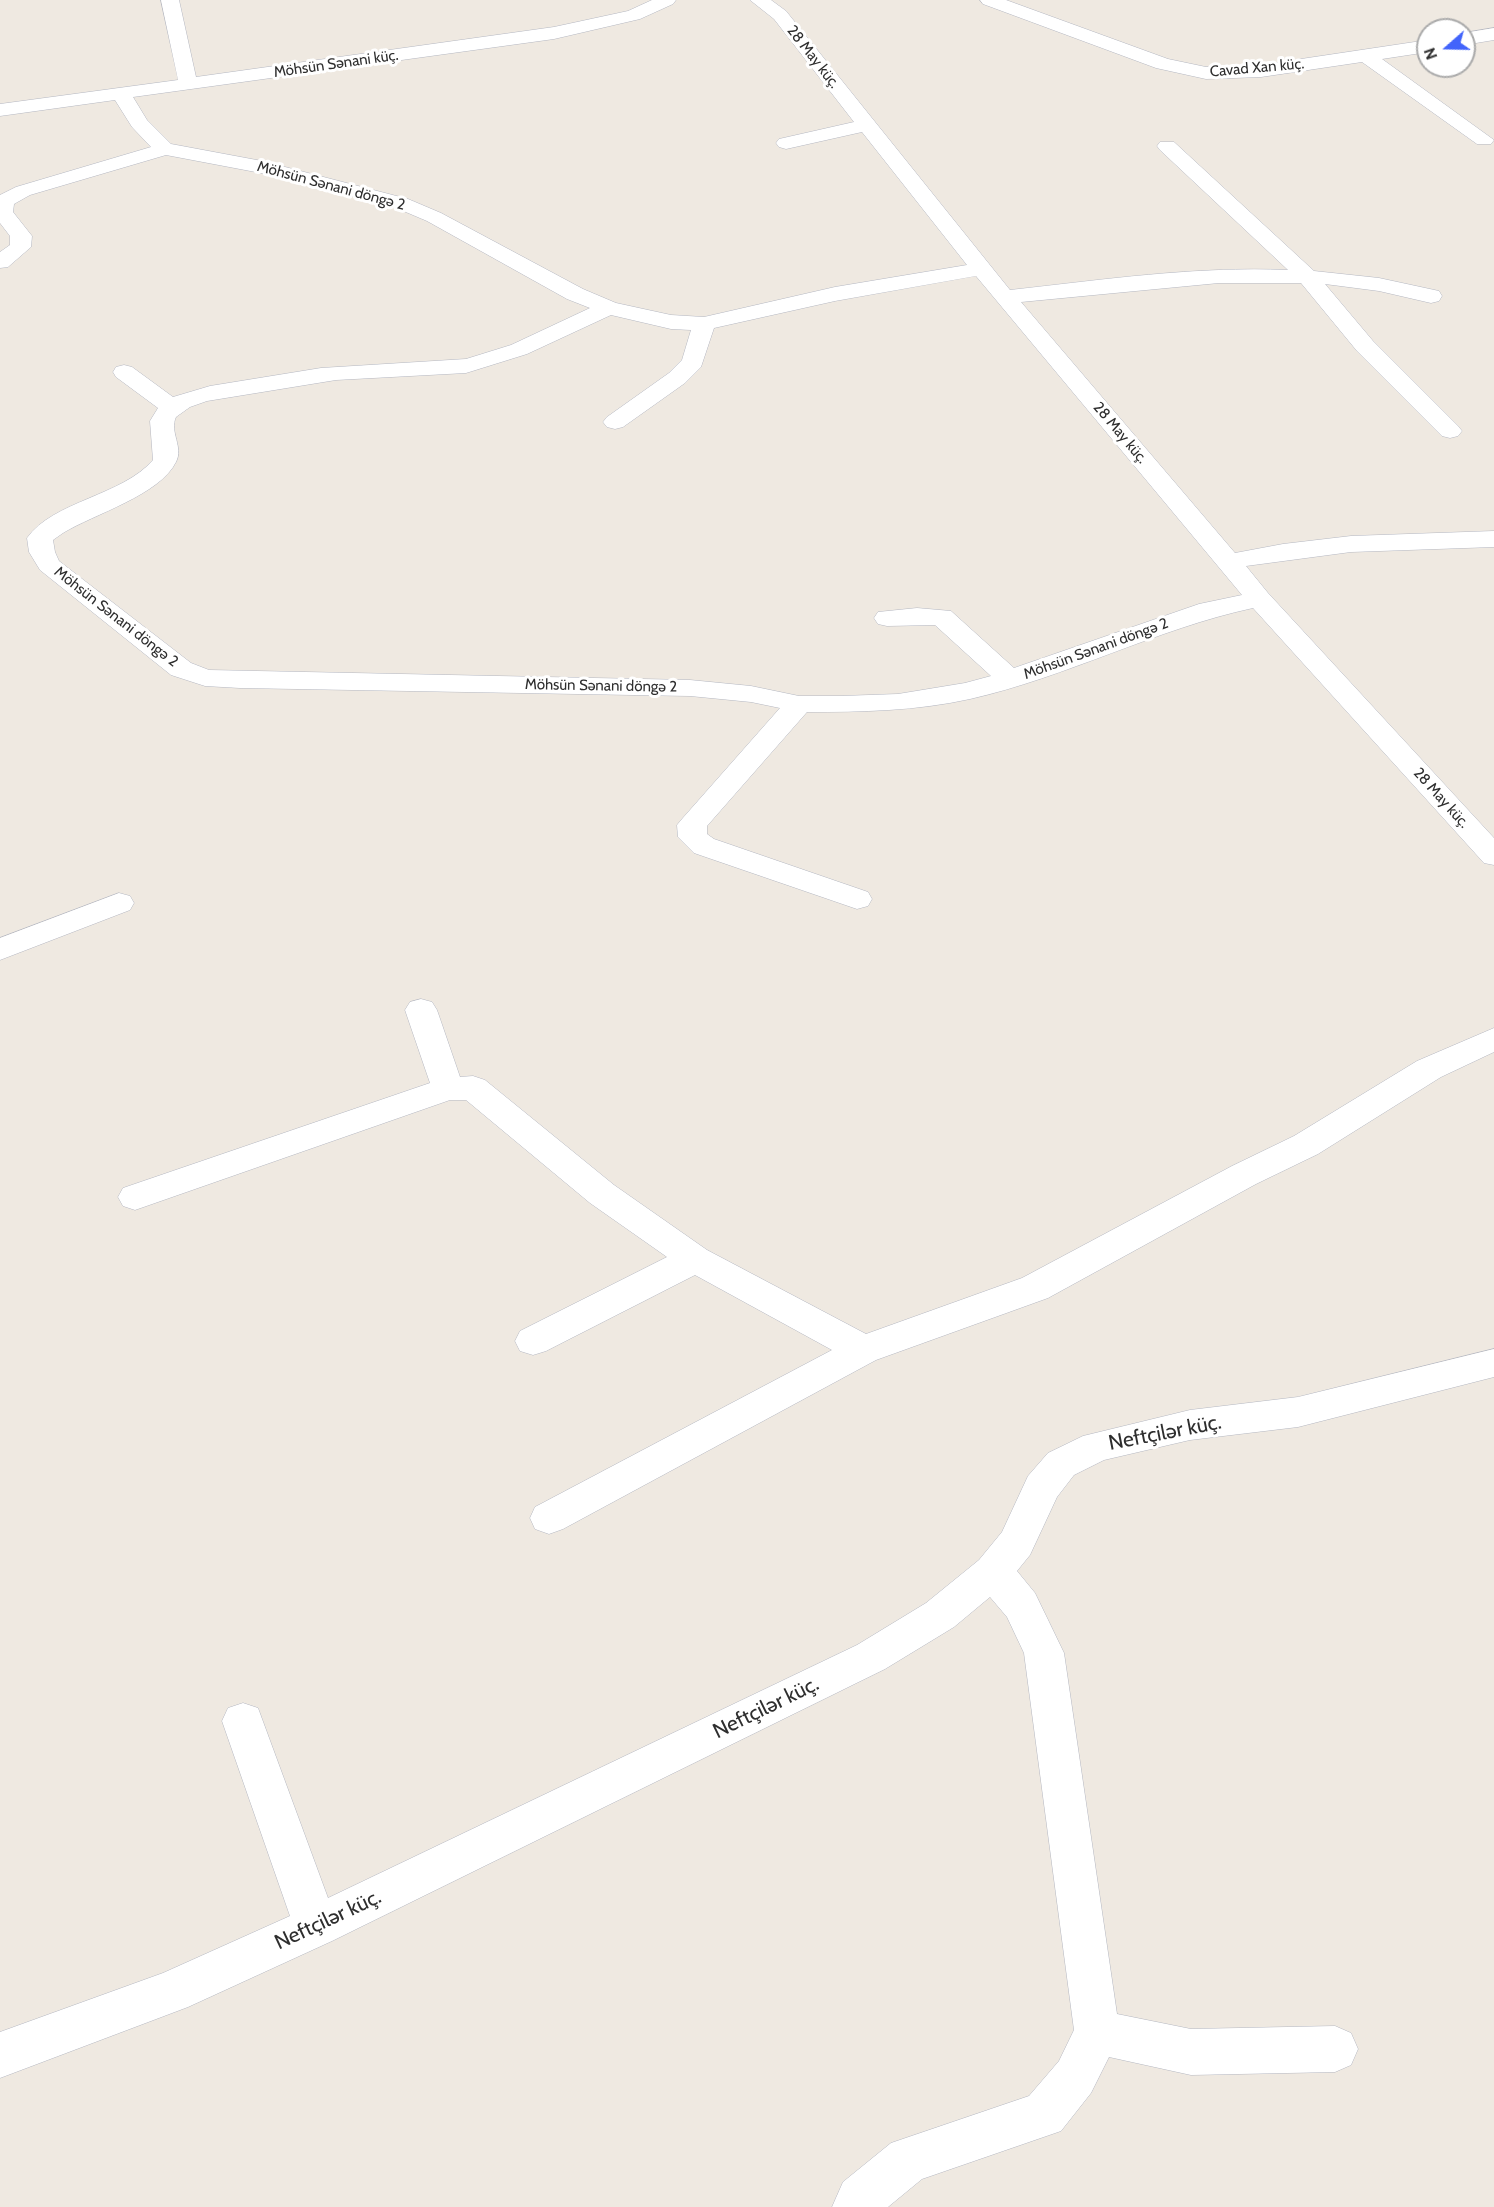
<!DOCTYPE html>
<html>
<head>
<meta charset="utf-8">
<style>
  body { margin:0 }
  #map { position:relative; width:1494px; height:2207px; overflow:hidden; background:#efe9e1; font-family:Cabin,sans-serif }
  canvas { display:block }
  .north { position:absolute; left:1416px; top:18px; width:60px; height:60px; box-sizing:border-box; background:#fff; border:2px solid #ababab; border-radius:50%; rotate:250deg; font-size:16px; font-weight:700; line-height:24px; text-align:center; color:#2e2e2e }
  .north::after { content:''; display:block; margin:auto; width:21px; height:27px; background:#4264fb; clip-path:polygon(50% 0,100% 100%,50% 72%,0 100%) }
</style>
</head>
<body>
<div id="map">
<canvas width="1494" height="2207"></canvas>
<div class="north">N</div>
</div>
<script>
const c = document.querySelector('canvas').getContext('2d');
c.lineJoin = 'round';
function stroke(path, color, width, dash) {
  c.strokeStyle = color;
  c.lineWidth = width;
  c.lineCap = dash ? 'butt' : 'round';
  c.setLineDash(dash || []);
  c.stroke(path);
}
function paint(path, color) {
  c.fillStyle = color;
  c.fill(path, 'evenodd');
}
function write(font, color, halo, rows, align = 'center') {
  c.font = font + ' Cabin,sans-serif';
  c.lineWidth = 6;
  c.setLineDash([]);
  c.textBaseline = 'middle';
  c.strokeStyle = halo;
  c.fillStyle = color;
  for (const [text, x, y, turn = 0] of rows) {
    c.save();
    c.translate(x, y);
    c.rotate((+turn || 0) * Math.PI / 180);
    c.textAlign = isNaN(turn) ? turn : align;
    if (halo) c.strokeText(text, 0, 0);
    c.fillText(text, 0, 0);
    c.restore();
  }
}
const minor = new Path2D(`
  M161 0H179L196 77 554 27 628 11 652 0H676L673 4 640 19 554 39 133 97 147 120 171 144 262 161 408 199 441 213 583 289 616 303 671 315 704 317 835 287 967 265 862 132 786 149 779 147 776 143 779 139 854 122 774 19 750 0H771L786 11 1010 290C1102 280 1195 266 1288 270L1160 150 1157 146 1160 142H1174L1314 271 1379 278 1439 291 1442 296 1439 301 1431 303 1379 291 1325 284 1373 341 1458 426 1462 431 1458 436 1450 438 1442 436 1357 351 1301 283H1219L1021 302 1235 553 1283 544 1351 536 1494 531V547L1351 552 1246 566 1268 593 1494 838V865L1484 863 1253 608C1156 629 1067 677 970 699 916 711 862 712 807 712L707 826V834L714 839 868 892 872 899 868 906 857 909 694 853 678 837 677 825 682 819 780 708 751 702 690 696 240 688 205 686 171 675 40 570 29 552 27 538C53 501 122 496 153 460L150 421 158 408 116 377 113 372 116 367 124 365 132 367 173 397 210 386 321 368 466 359 511 345 590 308 567 299 427 221 394 207 261 173 166 155 30 195 14 204 13 212 32 236 31 247 8 267 0 268V252L10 245V236L0 223V195L16 187 151 147 132 127 115 100 0 116V104L178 80ZM976 276 1242 595 1199 604 1014 668 951 611 917 608 878 612 874 618 878 624 887 626 935 625 991 676 965 683 898 694 841 696H799L751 686 690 680 209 670 191 663 59 561 55 552 53 540 63 533C94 514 160 495 176 462 184 447 169 432 176 417L190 407 207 401 336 380 466 373 527 354 611 315 671 329 691 330 682 360 669 373 607 417 603 422 607 427 615 429 623 427 685 383 701 367 714 328 835 301Z
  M980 0H1006L1168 59 1206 67 1261 65 1428 40V52L1382 59 1494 140 1491 144H1477L1362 62 1261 77 1206 79 1156 68 983 4Z
  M1494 28V40L1464 45V33Z
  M119 893 130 896 134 903 130 910 0 960V938Z
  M421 999 432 1002 437 1010 460 1077 473 1076 485 1080 614 1185 707 1250 866 1334 1022 1278 1232 1166 1294 1136 1417 1061 1494 1028V1052L1441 1077 1318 1154 1256 1184 1048 1298 876 1360 563 1529 549 1534 535 1529 530 1518 535 1507 832 1350 695 1275 546 1351 533 1355 520 1351 515 1341 520 1331 667 1257 590 1203 466 1100H450L135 1210 123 1206 118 1197 123 1188 430 1083 405 1010 410 1002Z
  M1494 1349V1377L1298 1427 1190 1440 1104 1460 1074 1475 1057 1497 1030 1555 1017 1571 1035 1593 1064 1653 1117 2014 1191 2029 1335 2026 1351 2033 1358 2049 1351 2065 1335 2072 1191 2075 1109 2057 1091 2093 1061 2131 922 2179 888 2207H832L843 2182 891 2143 1029 2096 1059 2061 1074 2030 1024 1653 1007 1617 990 1597 954 1627 885 1669 332 1941 188 2007 0 2078V2032L163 1973 290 1916 222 1721 228 1708 243 1703 258 1708 328 1898 857 1645 926 1603 979 1560 1002 1532 1028 1476 1048 1453 1083 1436 1190 1410 1298 1397Z`);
const farStreetnames = [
  ["28 May küç.",813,57,52],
  ["Möhsün Sənani küç.",336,64,-8],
  ["Cavad Xan küç.",1257,68,-5],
  ["Möhsün Sənani döngə 2",331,186,15],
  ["28 May küç.",1120,433,50],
  ["Möhsün Sənani döngə 2",116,617,38],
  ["Möhsün Sənani döngə 2",1096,649,-20],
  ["Möhsün Sənani döngə 2",601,686,1],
  ["28 May küç.",1441,798,48]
];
const nearStreetnames = [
  ["Neftçilər küç.",1165,1433,-11],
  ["Neftçilər küç.",766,1708,-26],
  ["Neftçilər küç.",328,1920,-25]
];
stroke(minor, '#b4b7c1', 1);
paint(minor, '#fff');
write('15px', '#2e2e2e', '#fff', farStreetnames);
write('21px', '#2e2e2e', '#fff', nearStreetnames);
</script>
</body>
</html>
